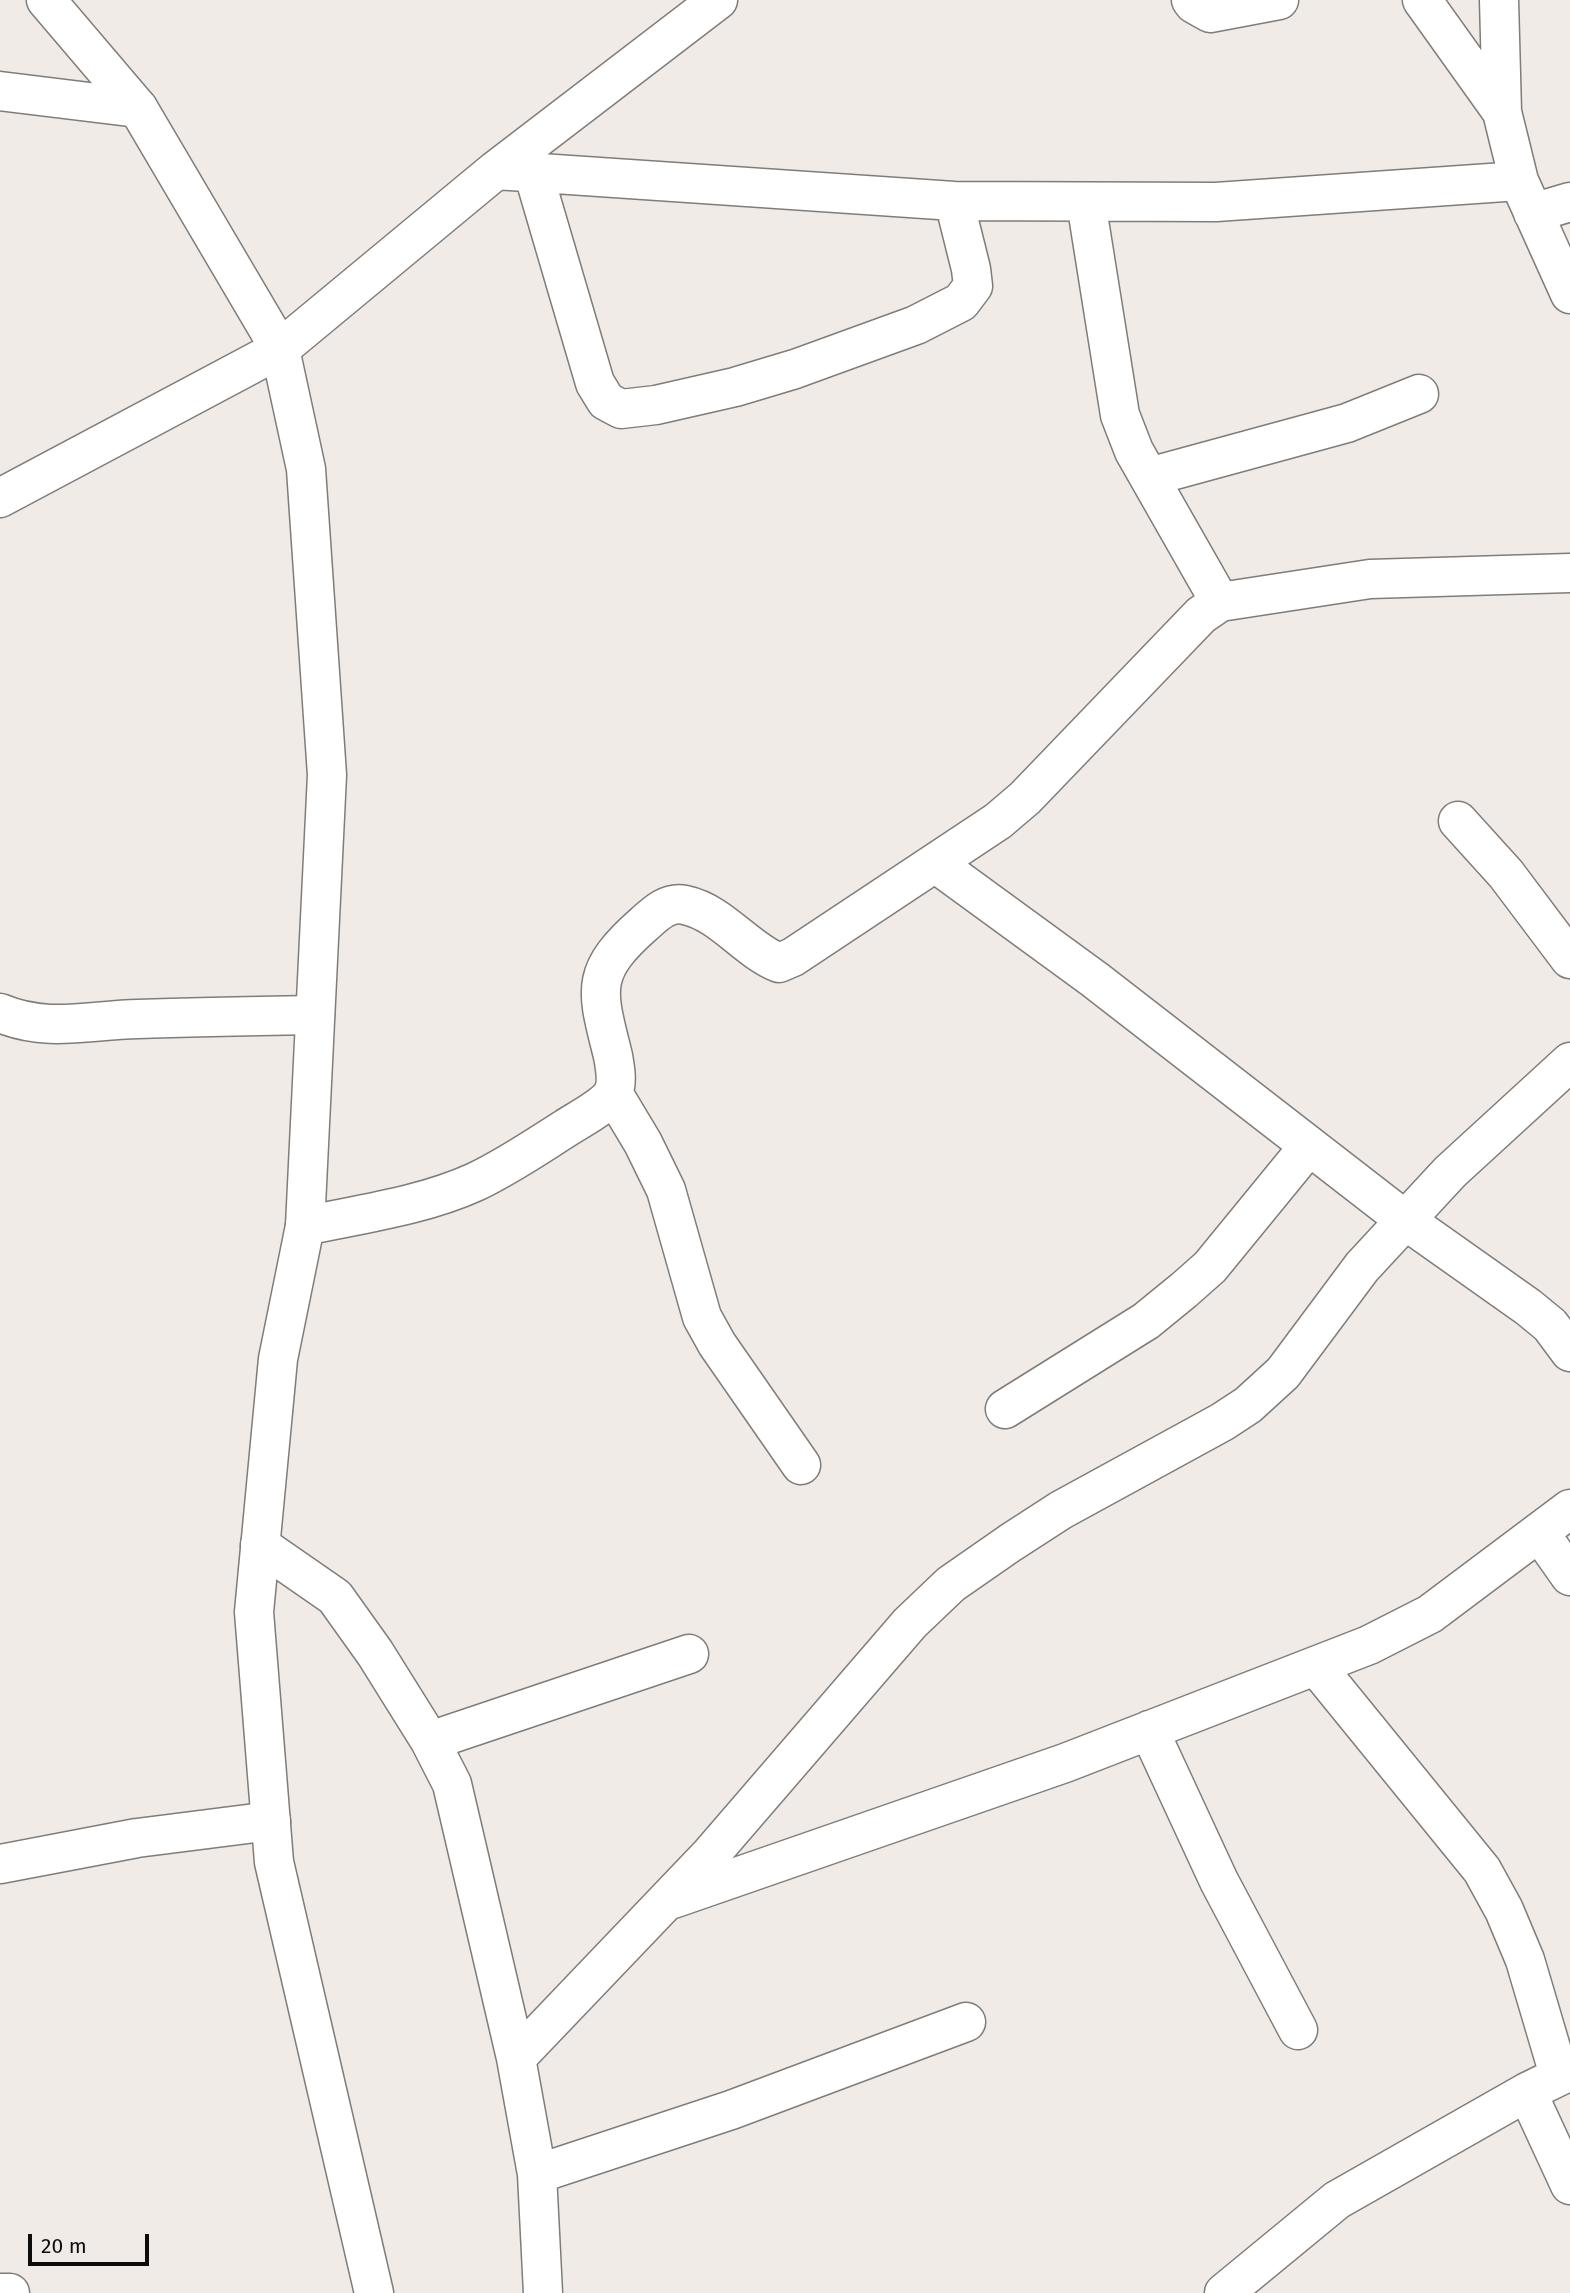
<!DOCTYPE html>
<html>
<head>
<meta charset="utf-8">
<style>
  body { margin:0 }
  #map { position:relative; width:1570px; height:2293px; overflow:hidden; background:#f0ebe7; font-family:"Fira Sans",sans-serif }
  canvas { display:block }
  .scale { position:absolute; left:28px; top:2234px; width:121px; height:32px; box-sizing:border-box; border:4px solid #0e0d0b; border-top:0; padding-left:9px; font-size:21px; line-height:24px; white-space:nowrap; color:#0e0d0b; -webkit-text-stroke:5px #f0ebe7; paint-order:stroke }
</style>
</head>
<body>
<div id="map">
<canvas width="1570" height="2293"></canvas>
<div class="scale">20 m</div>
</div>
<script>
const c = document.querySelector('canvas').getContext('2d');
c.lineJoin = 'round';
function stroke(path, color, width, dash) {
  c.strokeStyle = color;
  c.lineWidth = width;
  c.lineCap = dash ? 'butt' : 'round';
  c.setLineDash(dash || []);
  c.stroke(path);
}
const minor = new Path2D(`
  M1191 0 1194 4 1210 13 1279 0
  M1422 0 1502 112
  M1499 0 1502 112 1519 181 1570 294
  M0 91 138 108
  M496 170 954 201 1216 202 1519 181
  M533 172 595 383 606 401 621 409 656 405 735 387 795 369 916 325 961 302 973 286 971 269 954 201
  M1086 202 1120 415 1134 451 1220 602
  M1533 213 1570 202
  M280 349 496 170 718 0
  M1149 477 1347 423 1419 394
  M1458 821 1506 874 1570 959
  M935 863 1094 979 1405 1220 1528 1307 1550 1325 1570 1352
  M0 1013C48 1033 88 1020 138 1019 197 1017 256 1016 315 1015
  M613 1093 643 1143 666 1190 702 1317 717 1344 801 1465
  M305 1226C361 1214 422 1206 475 1182 507 1167 536 1147 566 1128 578 1120 606 1106 613 1093 618 1083 615 1067 613 1056 597 991 588 973 644 924 655 914 668 901 685 905 722 913 745 949 779 963L793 957 998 821 1025 798 1201 615 1220 602 1370 579 1570 573
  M1005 1409 1146 1321 1184 1290 1210 1267 1309 1146
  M1539 1532 1570 1576
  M260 1545 335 1597 375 1653 430 1741 452 1784 516 2058 537 2174 543 2293
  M1316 1666 1482 1870 1504 1910 1525 1960 1559 2075
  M1149 1730 1219 1881 1298 2030
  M430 1741 689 1654
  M0 1864 137 1838 271 1821
  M673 1899 1065 1763 1369 1645 1430 1614 1570 1509
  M516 2058 710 1855 910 1623 951 1584 1010 1543 1061 1510 1222 1422 1248 1405 1283 1373 1362 1267 1450 1172 1570 1062
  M1527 2092 1570 2185
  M537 2174 731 2110 966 2022
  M0 2293H10
  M1224 2293 1337 2200 1527 2092 1570 2071`);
const tertiary = new Path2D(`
  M46 0 138 108 280 349 306 469 327 775 305 1226 278 1359 254 1612 274 1862 374 2293
  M0 498 280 349`);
stroke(minor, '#817c78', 41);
stroke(tertiary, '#817c78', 41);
stroke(minor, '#fff', 38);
stroke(tertiary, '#fff', 38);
</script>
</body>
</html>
